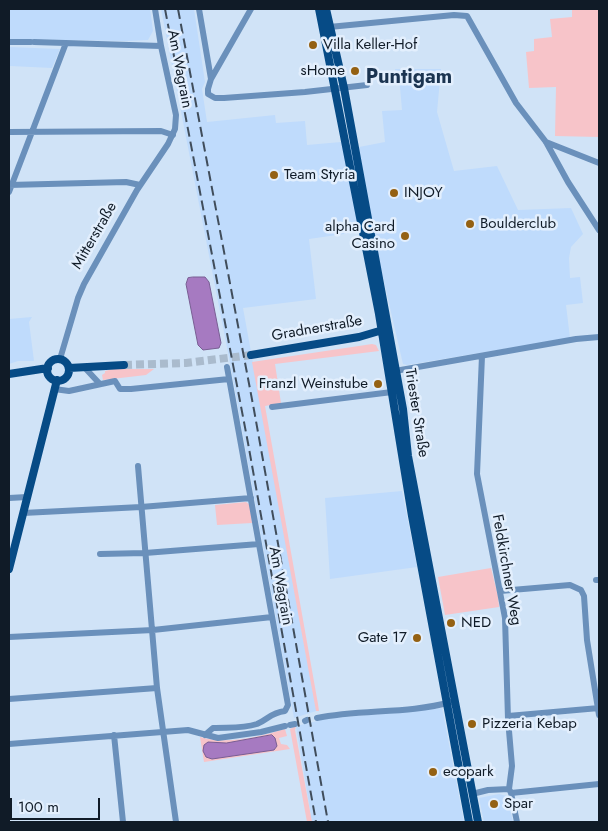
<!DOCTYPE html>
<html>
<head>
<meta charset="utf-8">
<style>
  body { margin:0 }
  #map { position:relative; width:608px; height:831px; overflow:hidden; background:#d0e3f7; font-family:Jost,sans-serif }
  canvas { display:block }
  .frame { position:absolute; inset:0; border:10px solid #101b27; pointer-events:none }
  .scale { position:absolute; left:10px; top:798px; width:90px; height:22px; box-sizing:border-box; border:2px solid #101b27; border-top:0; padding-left:6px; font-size:15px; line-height:18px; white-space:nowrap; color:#101b27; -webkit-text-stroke:4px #e3effd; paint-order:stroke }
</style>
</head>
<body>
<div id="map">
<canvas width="608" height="831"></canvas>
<div class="frame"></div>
<div class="scale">100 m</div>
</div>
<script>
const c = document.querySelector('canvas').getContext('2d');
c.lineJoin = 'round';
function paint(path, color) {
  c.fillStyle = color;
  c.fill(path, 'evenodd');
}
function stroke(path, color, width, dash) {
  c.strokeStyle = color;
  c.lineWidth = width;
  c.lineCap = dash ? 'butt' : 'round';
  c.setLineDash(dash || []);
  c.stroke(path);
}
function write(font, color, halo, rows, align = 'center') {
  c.font = font + ' Jost,sans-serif';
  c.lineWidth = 5;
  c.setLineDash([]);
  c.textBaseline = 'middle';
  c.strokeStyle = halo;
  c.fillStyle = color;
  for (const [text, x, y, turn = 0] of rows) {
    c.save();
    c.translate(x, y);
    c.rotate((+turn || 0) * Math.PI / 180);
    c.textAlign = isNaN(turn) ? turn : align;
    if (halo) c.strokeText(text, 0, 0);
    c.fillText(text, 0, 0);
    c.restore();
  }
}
const built = new Path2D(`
  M9 9H150L153 31 148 40 127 41 9 39Z
  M161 9H194L205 82 202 89 207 122 275 115 276 123 305 121 307 145 341 142 359 147 385 142 382 111 402 110 400 87 395 69H441L437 112 454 171 497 166 518 210 571 208 583 234 571 247 569 258 570 278 580 277 583 303 566 305 570 338 407 365 403 364 372 230 309 239 316 299 243 308 316 708V711L294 718 231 368Z
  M9 47 60 49 52 68 10 66 9 85Z
  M32 317 29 322 34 361H18L9 364V319Z
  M402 491 417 567 330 579 325 498Z
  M442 708 464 822H312L296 726 326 719Z
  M499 794 507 796 513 822H484L479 798Z`);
const green = new Path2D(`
  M572 9H599V137L555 136 556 87 529 88 526 52 534 51V39L552 37 550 19 572 17Z
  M372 344 376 345 379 351 275 364 281 403 265 406 318 704 319 711H316L252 362Z
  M113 369H154L146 375 103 380 102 375 105 373V371Z
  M246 502 250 505 252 523 217 525 215 505Z
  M491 568 498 596 499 607 445 615 438 577Z
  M296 726 295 730 312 822H307L290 729Z
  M285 729 287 736 279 738 281 744 287 745 290 749 204 762 200 737C227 745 259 737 285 729Z`);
const water = new Path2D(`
  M193 277H205L209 282 221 343 219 348 203 350 198 345 186 284 188 278Z
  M272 735 275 738 277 746 274 750 212 759 206 757 203 751 204 745 208 742 226 743Z`);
const majorTunnel = new Path2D(`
  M124 365 186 363 251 355`);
const minor = new Path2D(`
  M199 9 211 79
  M251 9 211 79 208 89V94L215 98H224L305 92 367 85
  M329 27 454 15 467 16 516 103 546 142 568 182 599 230
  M9 42H31
  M34 42 161 46
  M9 132 161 131 173 135
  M546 142 599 163
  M9 185 126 182 140 185
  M9 192 66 43
  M482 356 477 474 505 618 508 719 512 766 509 789 511 793 517 822
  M60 359 78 298 84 284 137 190 168 144 175 129 176 115 161 46 155 9
  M85 368 99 383
  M395 371 576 339 599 337
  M54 389 69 391 115 381 120 389H131L229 379
  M272 407 392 392
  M138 466 157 688 176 822
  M9 498 27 497
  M23 513 141 507 251 498
  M100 554 145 553 259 544
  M596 580H599
  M500 591 570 585 581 590 584 596 587 640 599 715
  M9 637 153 630 272 617
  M9 699 157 688
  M508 716 599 708
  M317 718C361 709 408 714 451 702
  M305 721 307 720
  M290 725 295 724
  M114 735 123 822
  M205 735 213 728C228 727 242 729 257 724 269 719 270 713 285 711L288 705 227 367
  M9 744 188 730 218 738 261 732 285 726
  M511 793 599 784
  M472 794 488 790 509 789`);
const major = new Path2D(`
  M319 9 379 314 412 516 469 822
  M326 9 344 88 403 409 408 456 478 822
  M251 355 359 337 386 329
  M47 370a11 11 0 1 1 22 0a11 11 0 1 1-22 0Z
  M69 368 124 365
  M9 374 48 368
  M9 569 57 380`);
const rail = new Path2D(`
  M165 9 248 443 316 822
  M178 9 254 410 328 822`);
const markers = [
  [313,45,5,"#946113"],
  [355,71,5,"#946113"],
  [274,175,5,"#946113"],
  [394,193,5,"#946113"],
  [470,224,5,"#946113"],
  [405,236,5,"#946113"],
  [378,384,5,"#946113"],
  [451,623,5,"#946113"],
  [417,638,5,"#946113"],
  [472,724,5,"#946113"],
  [433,772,5,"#946113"],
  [494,804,5,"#946113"]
];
const poiNames = [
  ["Villa Keller-Hof",323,45],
  ["sHome",345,71,"right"],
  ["Team Styria",284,175],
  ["INJOY",404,193],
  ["Boulderclub",480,224],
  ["alpha Card",395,227,"right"],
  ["Casino",395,244,"right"],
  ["Franzl Weinstube",368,384,"right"],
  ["NED",461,623],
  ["Gate 17",407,638,"right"],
  ["Pizzeria Kebap",482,724],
  ["ecopark",443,772],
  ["Spar",504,804]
];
const streetNames = [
  ["Am Wagrain",179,69,79],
  ["Mitterstraße",95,236,-60],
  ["Gradnerstraße",317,329,-10],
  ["Triester Straße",416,413,81],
  ["Feldkirchner Weg",506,570,80],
  ["Am Wagrain",280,586,80]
];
const districtNames = [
  ["Puntigam",409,78]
];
paint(built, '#bfdbfc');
paint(green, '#f7c4c9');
paint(water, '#a67ac1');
stroke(water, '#795e93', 1);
stroke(majorTunnel, '#aabbcd', 8, [8, 4]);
stroke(minor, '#6a90bb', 6);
stroke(major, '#064b86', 8);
stroke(rail, '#404d5b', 2, [10, 5]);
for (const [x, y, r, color] of markers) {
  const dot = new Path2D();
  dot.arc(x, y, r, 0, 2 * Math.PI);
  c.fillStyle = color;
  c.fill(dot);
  stroke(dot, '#e3effd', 2);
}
write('15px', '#101b27', '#e3effd', poiNames, 'left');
write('15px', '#101b27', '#e3effd', streetNames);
write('bold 20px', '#1b3450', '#e3effd', districtNames);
</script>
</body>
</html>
